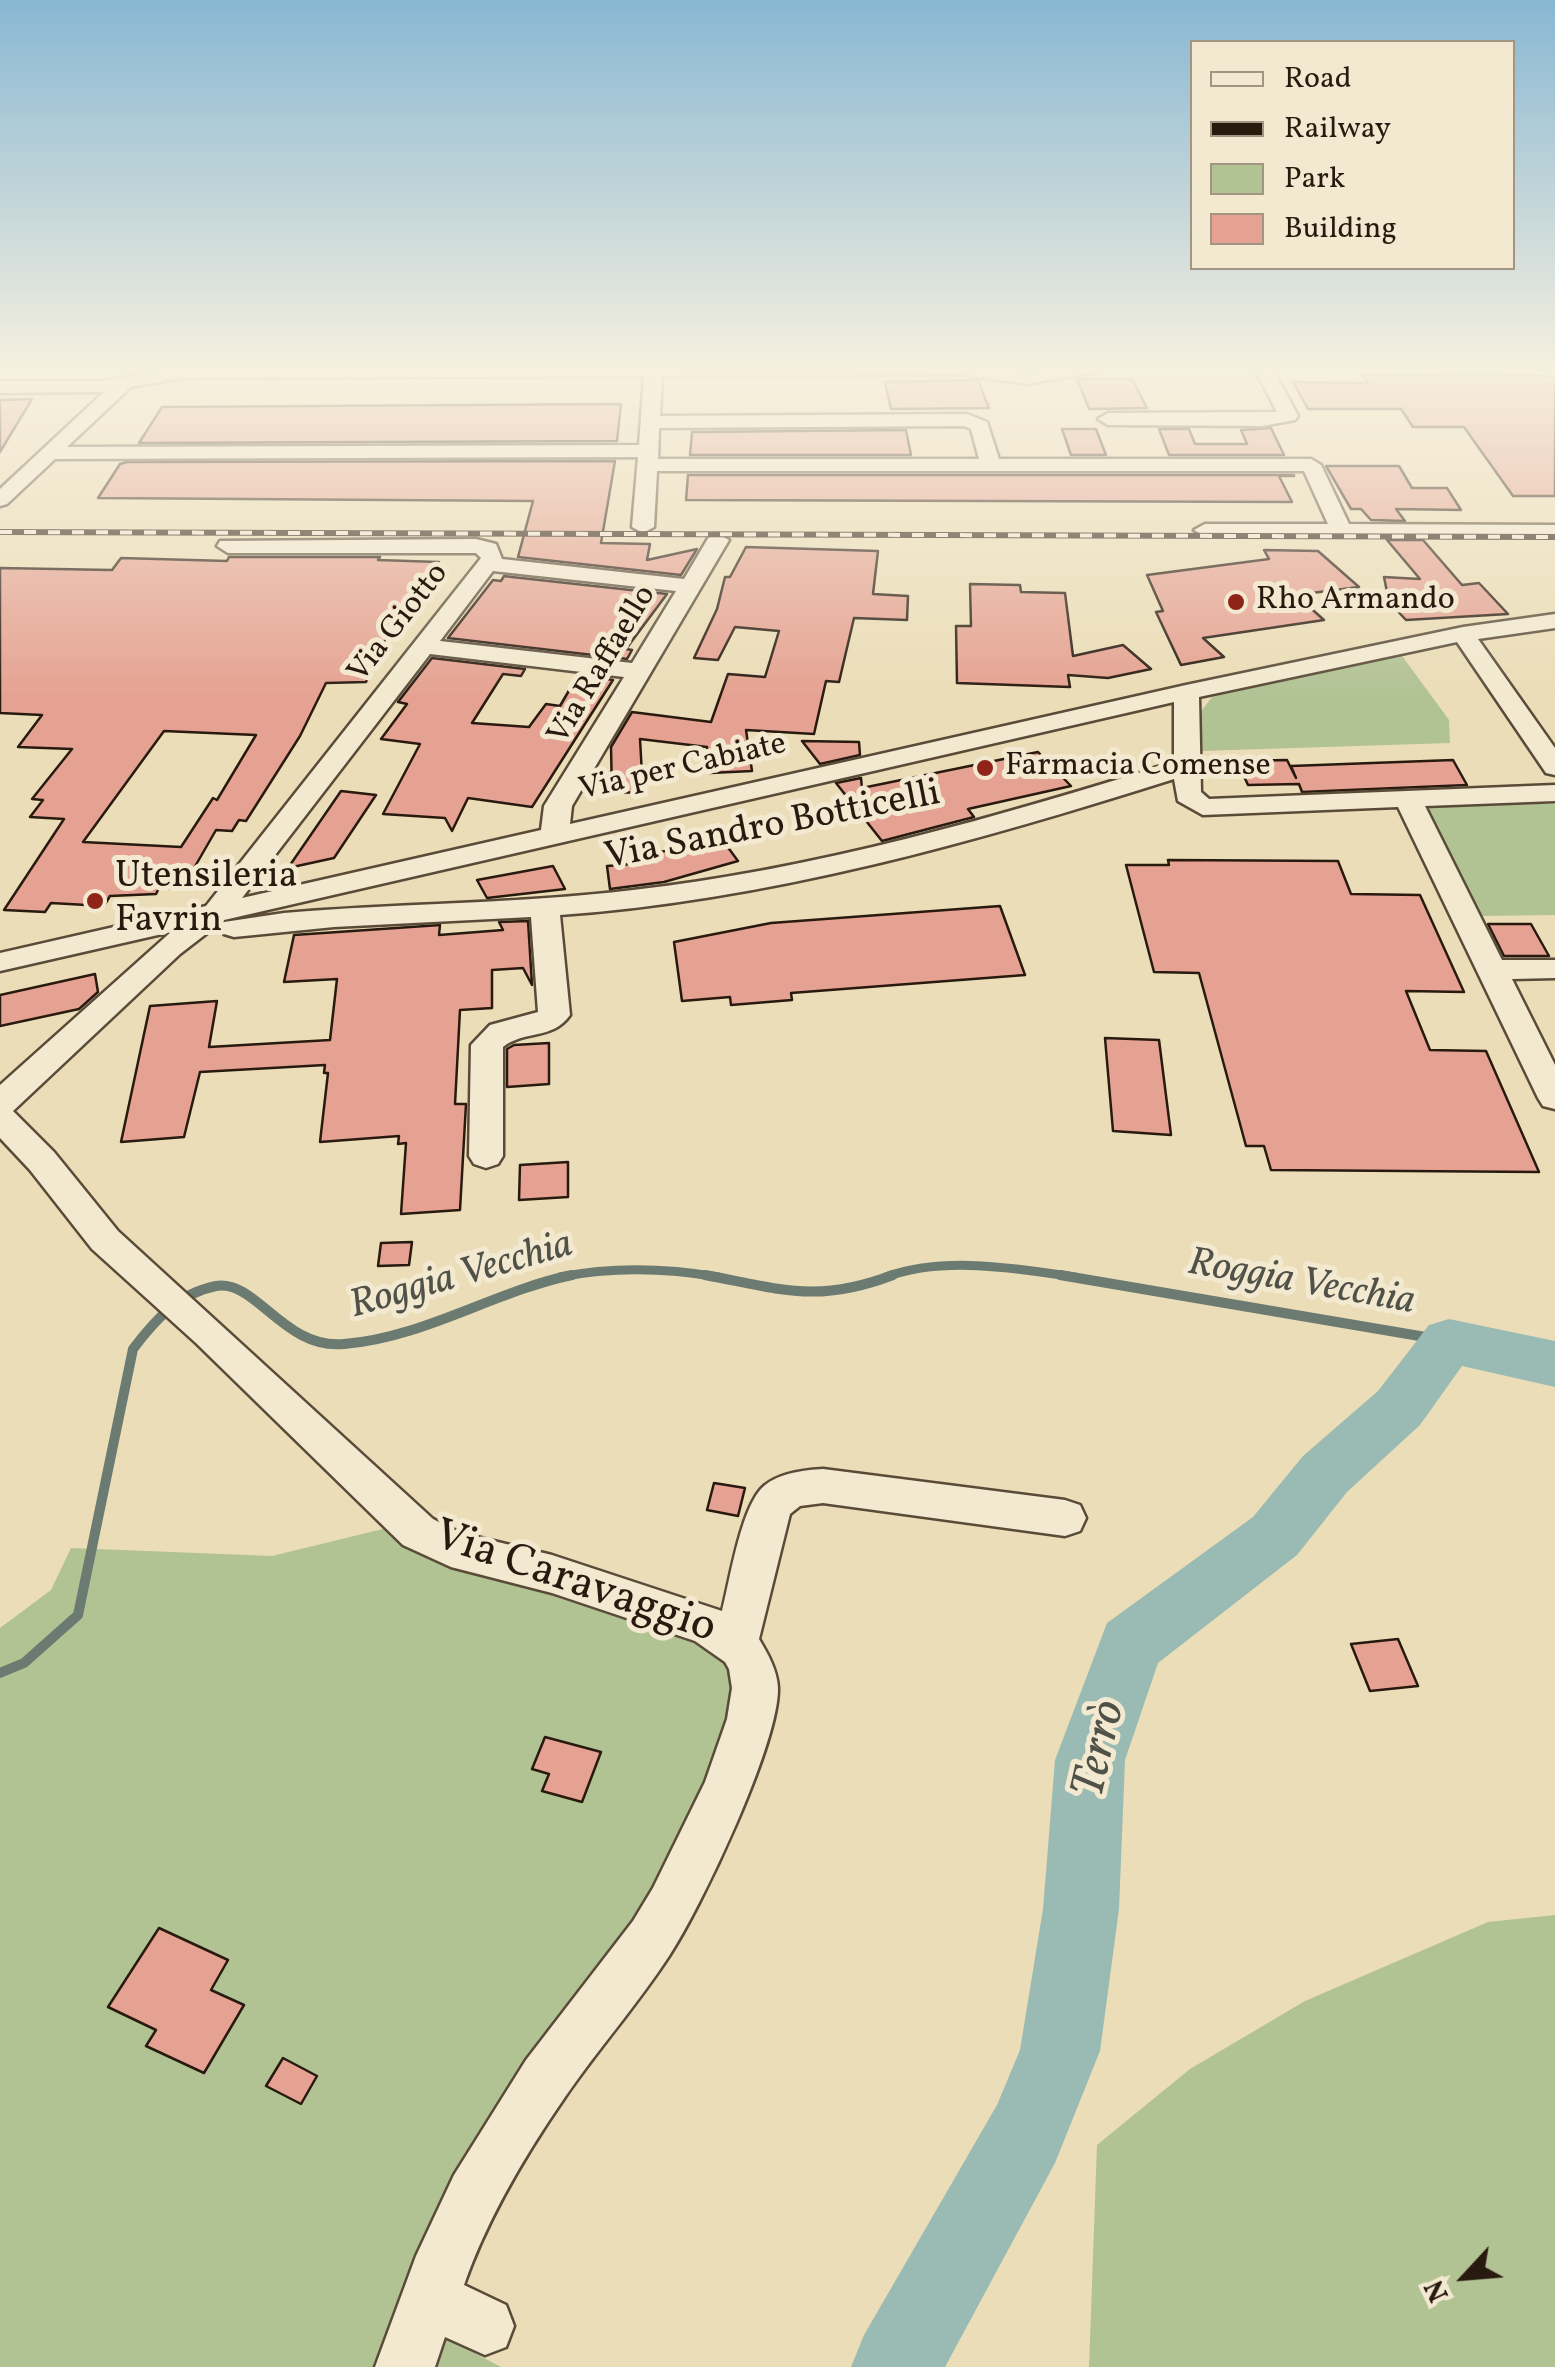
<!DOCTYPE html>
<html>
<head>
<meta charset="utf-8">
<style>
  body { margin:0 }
  #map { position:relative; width:1555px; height:2367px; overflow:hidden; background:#ebddb7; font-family:Vollkorn,serif }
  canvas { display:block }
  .legend { position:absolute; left:1190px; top:40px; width:325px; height:230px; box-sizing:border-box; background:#f2e9d0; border:2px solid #a29683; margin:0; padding:12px 18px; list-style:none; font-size:30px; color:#291a0f }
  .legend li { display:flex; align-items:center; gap:20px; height:50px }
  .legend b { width:50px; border:2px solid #a29683 }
  .north { position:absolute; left:1415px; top:2227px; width:100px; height:100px; -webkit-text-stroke:8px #f2e9d0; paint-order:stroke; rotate:244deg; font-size:28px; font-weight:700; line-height:40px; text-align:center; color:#291a0f }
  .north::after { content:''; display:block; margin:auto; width:35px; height:45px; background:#291a0f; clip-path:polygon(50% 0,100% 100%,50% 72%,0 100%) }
</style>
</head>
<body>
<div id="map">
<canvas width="1555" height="2367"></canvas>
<ul class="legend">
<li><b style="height:12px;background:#f2e9d0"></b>Road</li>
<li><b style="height:12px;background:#291a0f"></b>Railway</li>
<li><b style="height:28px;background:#b1c293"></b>Park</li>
<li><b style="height:28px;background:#e5a292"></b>Building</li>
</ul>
<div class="north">N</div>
</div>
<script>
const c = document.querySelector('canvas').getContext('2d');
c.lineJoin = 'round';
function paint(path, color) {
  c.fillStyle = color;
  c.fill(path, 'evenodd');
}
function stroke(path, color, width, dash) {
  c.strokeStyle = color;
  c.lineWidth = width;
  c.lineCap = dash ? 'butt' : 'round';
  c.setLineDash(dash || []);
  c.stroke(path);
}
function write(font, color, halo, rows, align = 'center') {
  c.font = font + ' Vollkorn,serif';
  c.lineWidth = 10;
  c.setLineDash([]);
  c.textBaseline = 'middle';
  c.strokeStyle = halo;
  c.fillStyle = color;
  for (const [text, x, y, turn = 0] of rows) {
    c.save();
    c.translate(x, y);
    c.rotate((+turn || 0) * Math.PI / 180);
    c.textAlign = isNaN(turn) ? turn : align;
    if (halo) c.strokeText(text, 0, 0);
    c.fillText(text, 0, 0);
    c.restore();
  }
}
const green = new Path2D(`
  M1400 653 1449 720 1450 743 1201 751 1199 714 1212 697Z
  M1422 804H1555V915L1479 916Z
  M391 1527 528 1582 711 1643 724 1653 737 1678 717 1761 647 1914 543 2050 439 2334 501 2367H0V1628L51 1590 71 1548 272 1556Z
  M1555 1915V2367H1089L1097 2145 1190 2069 1305 2001 1488 1922Z`);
const streamFar1 = new Path2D(`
  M560 1277C611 1267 666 1268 718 1277
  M886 1277C942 1256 1016 1268 1075 1277`);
const stream = new Path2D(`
  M705 1275C781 1289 817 1304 893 1275
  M1060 1275 1449 1341
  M0 1673 24 1663 78 1615 133 1349C155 1320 179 1293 216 1286 256 1279 284 1350 344 1344 423 1338 495 1291 572 1275`);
const river = new Path2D(`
  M1449 1319 1555 1341V1387L1462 1366 1420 1425 1347 1492 1297 1555 1158 1663 1125 1760 1119 1909 1100 2051 1055 2163 945 2367H851L864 2335 997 2105 1020 2050 1043 1909 1055 1760 1107 1623 1253 1517 1303 1456 1378 1391 1429 1325Z`);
const building = new Path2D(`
  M1496 374 1555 377V496H1513L1464 427H1413L1401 409H1308L1293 382 1368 383 1363 375Z
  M1077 379H1132L1147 408 1089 409Z
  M978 380 989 408 891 409 885 382Z
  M32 399 0 452V400Z
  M621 404 617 441 139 443 162 407Z
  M1271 428 1284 455H1169L1159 429H1189L1195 444H1247L1241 430Z
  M1062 429H1096L1106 455H1071Z
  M906 430 911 455H690L692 432Z
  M615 461 601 543 650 544 647 560 697 549 681 575 518 557 533 501 98 498 120 464 127 462Z
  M1326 466H1399L1412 488H1447L1461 510 1396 509 1405 521 1371 520 1361 509H1351Z
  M688 475H1294V476H1279L1292 502 686 500Z
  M1387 540H1423L1462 585 1479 583 1508 614 1406 620 1389 602 1384 577 1420 579Z
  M746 547 878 551 873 594 908 596 907 620 854 618 839 682 826 681 814 734 746 730 752 771 710 773 707 747 640 739 643 792 612 793 611 747 632 712 711 722 728 674 765 677 779 631 735 627 718 660 694 658 717 609 725 577H730Z
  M1264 550 1318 551 1359 587 1296 595 1324 620 1203 638 1224 657 1181 665 1156 612 1163 611 1147 575 1269 559Z
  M229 557H380L378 560 439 562 429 584H420L399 627H391L366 682 326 683 300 736 246 821 239 820 232 831 216 830 182 889 159 888 156 894 110 896 104 906 51 903 45 912 4 910 64 819 30 817 43 800 32 799 72 749 18 747 42 715 0 713V568L112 570 121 558 227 561ZM164 731 256 735 217 800 213 798 181 847 83 842Z
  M504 576 512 577 667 594 626 649 632 650 627 659 448 638 493 580 501 581Z
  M970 584 1020 585 1021 592 1065 593 1073 656 1123 645 1151 669 1108 678 1068 675 1070 687 957 683 956 626H971Z
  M432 658 525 669 521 676 503 674 472 723 529 727 546 704 560 706 578 675 613 680 532 807 468 798 452 831 445 818 383 814 420 744 381 739 407 704 398 702Z
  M802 741 859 742 860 755 820 764Z
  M1038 752 1071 786 968 809 974 817 882 841 836 783 861 778 862 788Z
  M1287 760 1296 778 1291 766 1453 760 1467 785 1302 792 1299 784 1248 785 1237 761Z
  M341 791 376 795 334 858 288 868Z
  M721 838 738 861 664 882 610 889 607 866 632 864 630 854 667 851Z
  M1168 860 1338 861 1351 894 1420 895 1464 992 1406 991 1430 1050 1486 1051 1539 1172 1271 1170 1264 1146H1246L1199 973 1154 972 1126 865H1169Z
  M553 866 565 889 487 898 477 880Z
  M1000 906 1025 975 791 993 792 1000 731 1005 730 997 682 1001 674 942 771 923Z
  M528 921 532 985 523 968 492 970V1008L460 1010 455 1104H466L460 1210 401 1214 406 1143 398 1144 399 1136 320 1142 328 1073H324L325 1065 200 1072 184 1137 121 1142 150 1006 217 1001 209 1047 330 1040 337 979 284 982 294 935 440 925 439 935 503 930 499 922Z
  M1488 924H1531L1549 956H1504Z
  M95 974 98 992 79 1009 0 1026V995Z
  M1105 1038 1159 1040 1171 1135 1113 1131Z
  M549 1043V1084L507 1087V1049L514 1045Z
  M568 1162V1197L519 1200 520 1165Z
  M412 1242 409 1265 378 1266 381 1243Z
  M714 1483 745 1488 738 1516 707 1510Z
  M1398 1639 1418 1686 1370 1691 1351 1644Z
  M545 1737 601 1752 582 1802 542 1791 549 1774 532 1769Z
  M159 1928 228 1960 211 1990 244 2005 204 2073 146 2046 156 2030 108 2007Z
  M283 2058 317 2076 301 2104 266 2086Z`);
const minor = new Path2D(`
  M1006 367 1019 373 1041 372 1045 367H1105L1096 372 1026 384 960 374 662 376 660 416 967 414 987 422 999 459H1311L1321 465 1349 524 1555 525V537L1205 536 1194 530 1205 524H1328L1304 471H657L654 527 643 533 632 527 638 457 55 459 7 504 0 506V489L104 392 0 393V381H102L181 368ZM644 376 639 445 67 447 131 387 181 378ZM964 426 971 429 979 459H658L659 428Z
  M1254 367H1272L1298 416 1295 420 1262 426 1108 425 1098 419 1108 413 1277 412Z
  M718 534 729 540 572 806 570 824 1186 685 1463 627 1555 614V628L1478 639 1555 748V775L1546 773 1457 642 1199 697 1201 792 1209 799 1555 785V801L1425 806 1502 960H1555V978L1512 979 1555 1065V1109L1543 1106 1538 1098 1398 807 1203 815 1178 801 1174 779C975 842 770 900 560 915L570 1015C553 1040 524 1030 503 1047V1156L498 1164 486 1168 474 1164 469 1156 471 1045 490 1025 538 1012 531 917 334 927 234 937 224 934 219 928 224 922 284 913C401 903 518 904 633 890 818 869 997 817 1174 762V702L224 920 180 954 13 1111 54 1152 118 1231 433 1519 460 1533 552 1555 722 1611C730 1580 741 1506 764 1486 779 1473 804 1470 823 1469L1065 1500 1080 1505 1086 1518 1080 1531 1065 1536 823 1503 800 1506 790 1514 759 1639C768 1654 777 1670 778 1688 779 1743 701 1908 669 1956 637 2005 598 2049 565 2097 525 2155 487 2219 464 2285L506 2305 514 2326 506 2347 485 2355 445 2337 435 2367H375L416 2256 454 2175 526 2060 633 1921 653 1888 705 1782 727 1719 732 1688 729 1669 725 1662 695 1641 552 1593 451 1567 403 1545 196 1343 92 1249 30 1170 0 1138V1085L171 932 0 971V953L206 906 481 558 476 553H228L217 546 220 541 476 539 496 544 502 559 684 579 710 535ZM493 571 676 591 632 663 440 641ZM430 654 624 677 544 806 541 830 242 898Z`);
const rail = new Path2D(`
  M0 532 1555 537`);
const markers = [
  [1236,602,10,"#8f2418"],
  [985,768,10,"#8f2418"],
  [95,901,10,"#8f2418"]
];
const farPoinames = [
  ["Rho Armando",1256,602],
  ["Farmacia Comense",1005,768]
];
const farStreetnames = [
  ["Via Giotto",400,624,-52],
  ["Via Raffaello",604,666,-59],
  ["Via per Cabiate",683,769,-13]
];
const streetNames = [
  ["Via Sandro Botticelli",773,828,-11]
];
const poiNames = [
  ["Utensileria",115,879],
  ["Favrin",115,923]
];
const waterNames = [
  ["Roggia Vecchia",462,1278,-16],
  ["Roggia Vecchia",1301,1285,10]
];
const nearStreetnames = [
  ["Via Caravaggio",574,1585,19]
];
const nearWaternames = [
  ["Terrò",1103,1750,-77]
];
paint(green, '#b1c293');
stroke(streamFar1, '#6c7b71', 9);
stroke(stream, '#6c7b71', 10);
paint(river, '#99bbb3');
paint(building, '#e5a292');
stroke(building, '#291a0f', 2.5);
stroke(minor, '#5a4b39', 5);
paint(minor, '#f2e9d0');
stroke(rail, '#291a0f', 6);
stroke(rail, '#f2e9d0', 4, [12]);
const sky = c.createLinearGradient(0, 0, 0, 698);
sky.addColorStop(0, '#88b7d3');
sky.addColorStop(0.53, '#f6f0df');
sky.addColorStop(1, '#f6f0df00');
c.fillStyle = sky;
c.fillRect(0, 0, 1555, 698);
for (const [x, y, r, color] of markers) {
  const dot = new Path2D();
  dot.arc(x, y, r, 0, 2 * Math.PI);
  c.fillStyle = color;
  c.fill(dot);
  stroke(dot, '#f2e9d0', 4);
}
write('32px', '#291a0f', '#f2e9d0', farPoinames, 'left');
write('32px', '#291a0f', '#f2e9d0', farStreetnames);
write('38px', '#291a0f', '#f2e9d0', streetNames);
write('38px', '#291a0f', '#f2e9d0', poiNames, 'left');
write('italic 40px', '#505248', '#f2e9d0', waterNames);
write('45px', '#291a0f', '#f2e9d0', nearStreetnames);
write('italic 48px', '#505248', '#f2e9d0', nearWaternames);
</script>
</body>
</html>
